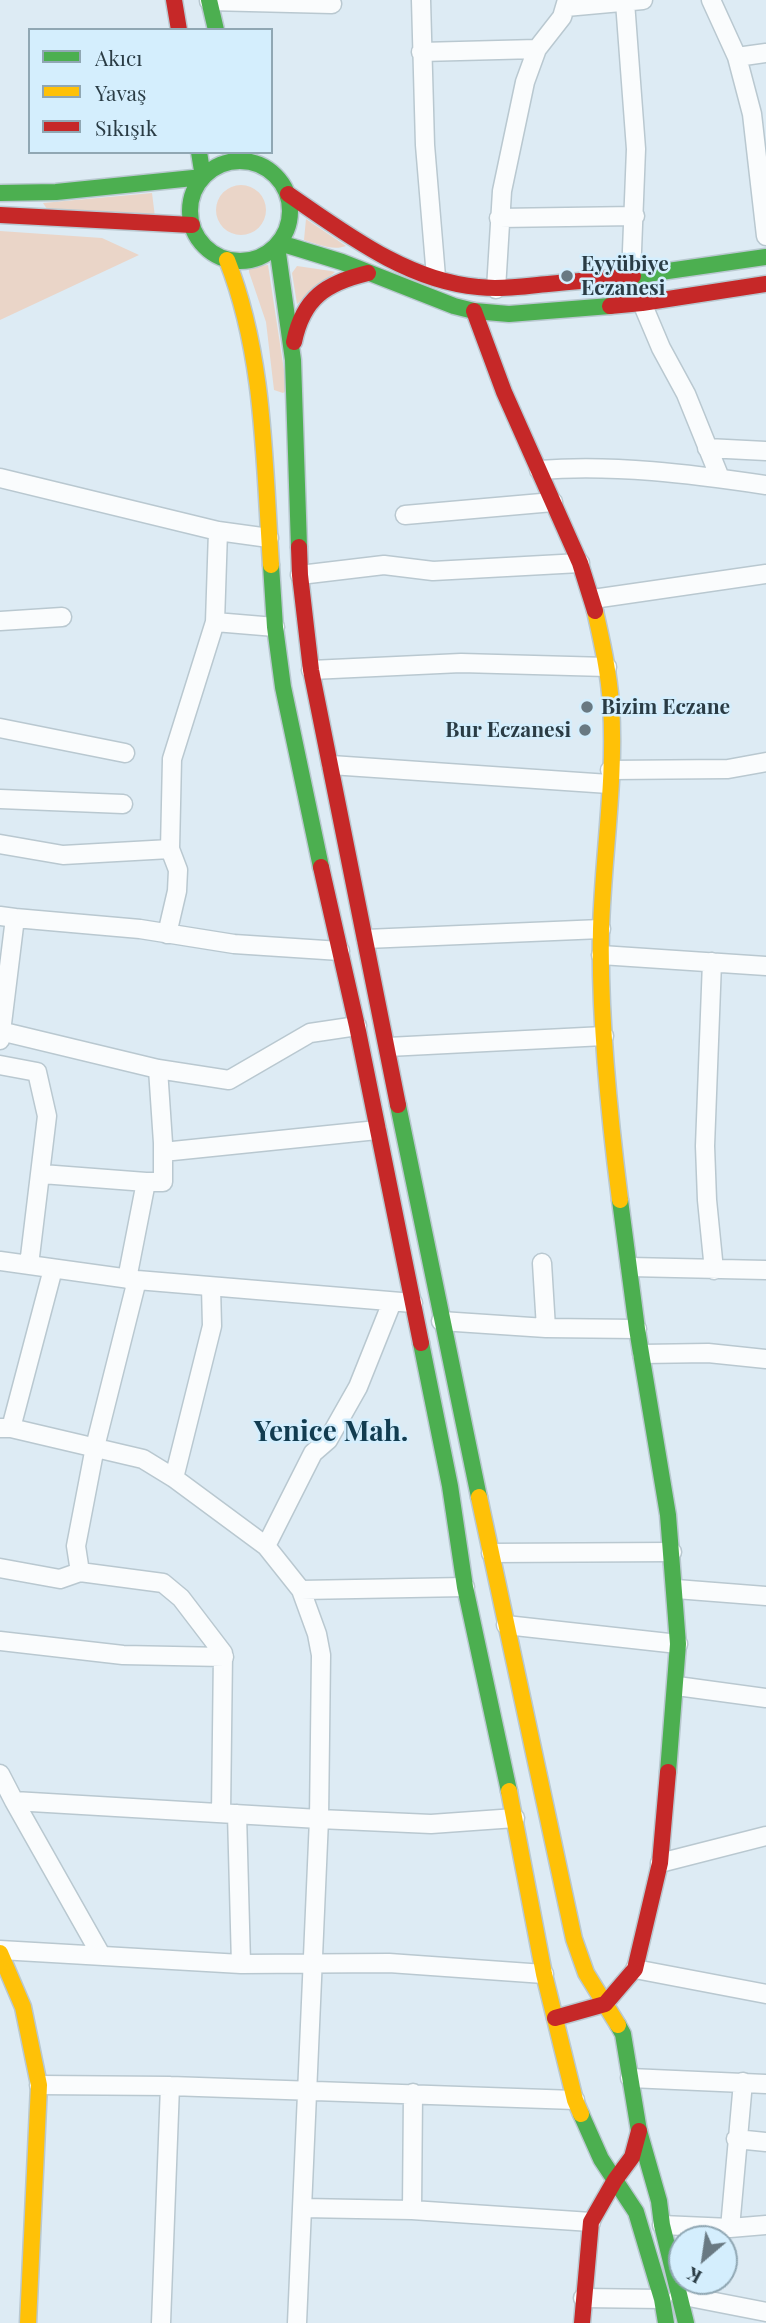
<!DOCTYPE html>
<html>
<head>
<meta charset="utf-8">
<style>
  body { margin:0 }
  #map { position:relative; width:766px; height:2323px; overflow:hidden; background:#ddebf4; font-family:"Playfair Display",serif }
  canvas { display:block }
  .legend { position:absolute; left:28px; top:28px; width:245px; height:126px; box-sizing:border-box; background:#d4eefd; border:2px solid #90a7b3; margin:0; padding:9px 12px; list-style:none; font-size:21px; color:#2a3c45 }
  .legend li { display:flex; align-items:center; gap:14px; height:35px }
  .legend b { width:35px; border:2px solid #90a7b3 }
  .north { position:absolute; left:668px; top:2225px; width:70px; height:70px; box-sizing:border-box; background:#d4eefd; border:2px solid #90a7b3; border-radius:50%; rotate:209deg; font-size:19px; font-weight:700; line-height:28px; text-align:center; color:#2a3c45 }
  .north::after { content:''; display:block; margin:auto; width:24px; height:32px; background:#697982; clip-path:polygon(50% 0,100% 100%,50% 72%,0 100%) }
</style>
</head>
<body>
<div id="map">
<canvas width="766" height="2323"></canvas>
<ul class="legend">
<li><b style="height:9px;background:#4caf50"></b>Akıcı</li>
<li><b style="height:9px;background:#ffc107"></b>Yavaş</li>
<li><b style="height:9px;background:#c62828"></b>Sıkışık</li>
</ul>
<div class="north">K</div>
</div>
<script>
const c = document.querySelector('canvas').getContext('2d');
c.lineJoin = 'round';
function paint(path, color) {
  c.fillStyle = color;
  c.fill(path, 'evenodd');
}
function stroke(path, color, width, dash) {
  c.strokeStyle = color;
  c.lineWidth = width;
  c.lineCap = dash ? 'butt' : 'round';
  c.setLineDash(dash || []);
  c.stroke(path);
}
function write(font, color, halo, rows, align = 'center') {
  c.font = font + ' "Playfair Display",serif';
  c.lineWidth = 5;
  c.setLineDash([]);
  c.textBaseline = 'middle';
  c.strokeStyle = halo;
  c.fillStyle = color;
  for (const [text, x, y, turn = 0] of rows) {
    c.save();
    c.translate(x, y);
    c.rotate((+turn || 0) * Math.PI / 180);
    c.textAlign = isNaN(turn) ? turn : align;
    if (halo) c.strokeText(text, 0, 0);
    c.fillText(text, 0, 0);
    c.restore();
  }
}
const green = new Path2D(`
  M216 210a25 25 0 1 1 50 0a25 25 0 1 1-50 0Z
  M152 193 155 217 47 209 43 203Z
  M306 219 346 246C333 251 317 244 304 240Z
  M0 231 102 238 139 255 0 320Z
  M268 265 287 390 283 393 274 390 266 322 249 272V267Z
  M297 266 331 271 335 272 297 304 292 273Z`);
const street = new Path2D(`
  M421 0 425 145 436 277
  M711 0 737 57
  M209 1 332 4
  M625 2 636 149 631 276
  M566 7 643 0
  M421 52 537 49
  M766 53 737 57 752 114 766 236
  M499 218 635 216
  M496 289 502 191 525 82 537 49 562 17 567 0
  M642 303 661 348 686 394 720 478
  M707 448 766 451
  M539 470C614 464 691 474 766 485
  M0 478 218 531 269 538
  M405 515 553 502
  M300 575 384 565 433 571 580 563
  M593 599 766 574
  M0 621 62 617
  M215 622 218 531
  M311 670 461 663 607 667
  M0 728 125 753
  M331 765 609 784
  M610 770 728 769 766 762
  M0 799 123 804
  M0 844 63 855 170 849 172 759 215 622 275 627
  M0 916 15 918 0 1040
  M15 918 140 929 234 944 340 951
  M167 934 177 891 178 870 170 849
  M366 939 601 929
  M601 955 766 966
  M712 962 705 1146 707 1200 714 1270
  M0 1031 158 1069 229 1080 310 1033 357 1026
  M388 1047 604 1036
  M0 1065 37 1072 47 1116 29 1265
  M163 1152 377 1130
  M42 1174 146 1182
  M0 1261 137 1280 413 1303
  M542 1263 546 1328
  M630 1267 766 1270
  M127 1279 146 1182H163V1143L158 1069
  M441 1321 546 1328 637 1329
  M642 1354 708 1353 766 1359
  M0 1428H11L53 1269
  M11 1428 143 1459 174 1478 266 1546 301 1590 317 1634 321 1655 319 1819 431 1824 515 1818
  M174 1478 212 1326 211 1287
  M266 1546 313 1453 328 1440 358 1387 392 1302
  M491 1553 672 1552
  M0 1568 60 1579 80 1572 163 1583 181 1598 223 1653 221 1813
  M80 1572 76 1546 95 1447 137 1280
  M676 1589 766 1596
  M301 1590 465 1587
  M506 1625 678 1644
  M0 1641 123 1655 224 1657
  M677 1686 766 1698
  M0 1774 14 1801 319 1819 297 2323
  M14 1801 101 1955
  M237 1814 241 1964
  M660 1863 766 1836
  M0 1950 241 1964 389 1963 544 1974
  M635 1969 766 1994
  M630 2078 766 2084
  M39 2085 170 2086 575 2100
  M736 2139 766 2142
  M303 2208 412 2210 591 2222
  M412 2210 413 2093
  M662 2225 730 2228 766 2225
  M730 2228 743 2082
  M679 2295 766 2312
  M583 2298 662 2299
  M161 2323 170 2086`);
const fast = new Path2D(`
  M209 0 216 30
  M190 211a50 50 0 1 1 100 0a50 50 0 1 1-100 0Z
  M0 193 56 192 203 177 199 152
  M280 243 342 262 454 306 474 311 509 314 610 306
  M277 246 293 360 299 547
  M633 276 766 257
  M271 565 275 627 283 687 321 867
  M398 1105 479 1497
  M620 1200 637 1329 668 1515 678 1644 668 1772
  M421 1343 450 1486 465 1587 509 1791
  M618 2025 623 2034 639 2131 659 2201 662 2225 686 2323
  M581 2114 601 2159 636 2212 662 2299 666 2323`);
const slow = new Path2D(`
  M227 260C265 356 264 463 271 565
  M595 611C602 642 609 673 611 705 616 780 603 855 601 929 599 1016 609 1114 620 1200
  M479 1497 574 1939 586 1973 618 2025
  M509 1791 544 1974 575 2100 581 2114
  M0 1953 23 2007 39 2085 28 2323`);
const jam = new Path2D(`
  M174 0 179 30
  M288 194C345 233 407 281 478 287 502 290 525 286 548 284 576 281 605 279 633 276
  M0 215 192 225
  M610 306 642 303 766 284
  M474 311 504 392 580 563 595 611
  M294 342C303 298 326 283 368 273
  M299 547 300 575 311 670 398 1105
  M321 867 357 1026 421 1343
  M555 2018 605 2004 635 1969 660 1863 668 1772
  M582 2323 591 2222 615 2180 632 2157 639 2131`);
const markers = [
  [567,276,7,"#697982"],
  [587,707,7,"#697982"],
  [585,730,7,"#697982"]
];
const poiNames = [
  ["Eyyübiye",581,264],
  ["Eczanesi",581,288],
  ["Bizim Eczane",601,707],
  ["Bur Eczanesi",571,730,"right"]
];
const districtNames = [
  ["Yenice Mah.",331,1432]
];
paint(green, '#ead5c8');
stroke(street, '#b9c8d0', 21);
stroke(fast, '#b9c8d0', 19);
stroke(slow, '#b9c8d0', 19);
stroke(jam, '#b9c8d0', 19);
stroke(street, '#fafcfd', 18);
stroke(fast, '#4caf50', 16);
stroke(slow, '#ffc107', 16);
stroke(jam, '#c62828', 16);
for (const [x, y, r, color] of markers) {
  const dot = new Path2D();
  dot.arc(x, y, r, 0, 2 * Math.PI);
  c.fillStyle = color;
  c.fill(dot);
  stroke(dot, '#d4eefd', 2.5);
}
write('bold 21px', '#2a3c45', '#d4eefd', poiNames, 'left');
write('bold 28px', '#123c50', '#d4eefd', districtNames);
</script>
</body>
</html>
